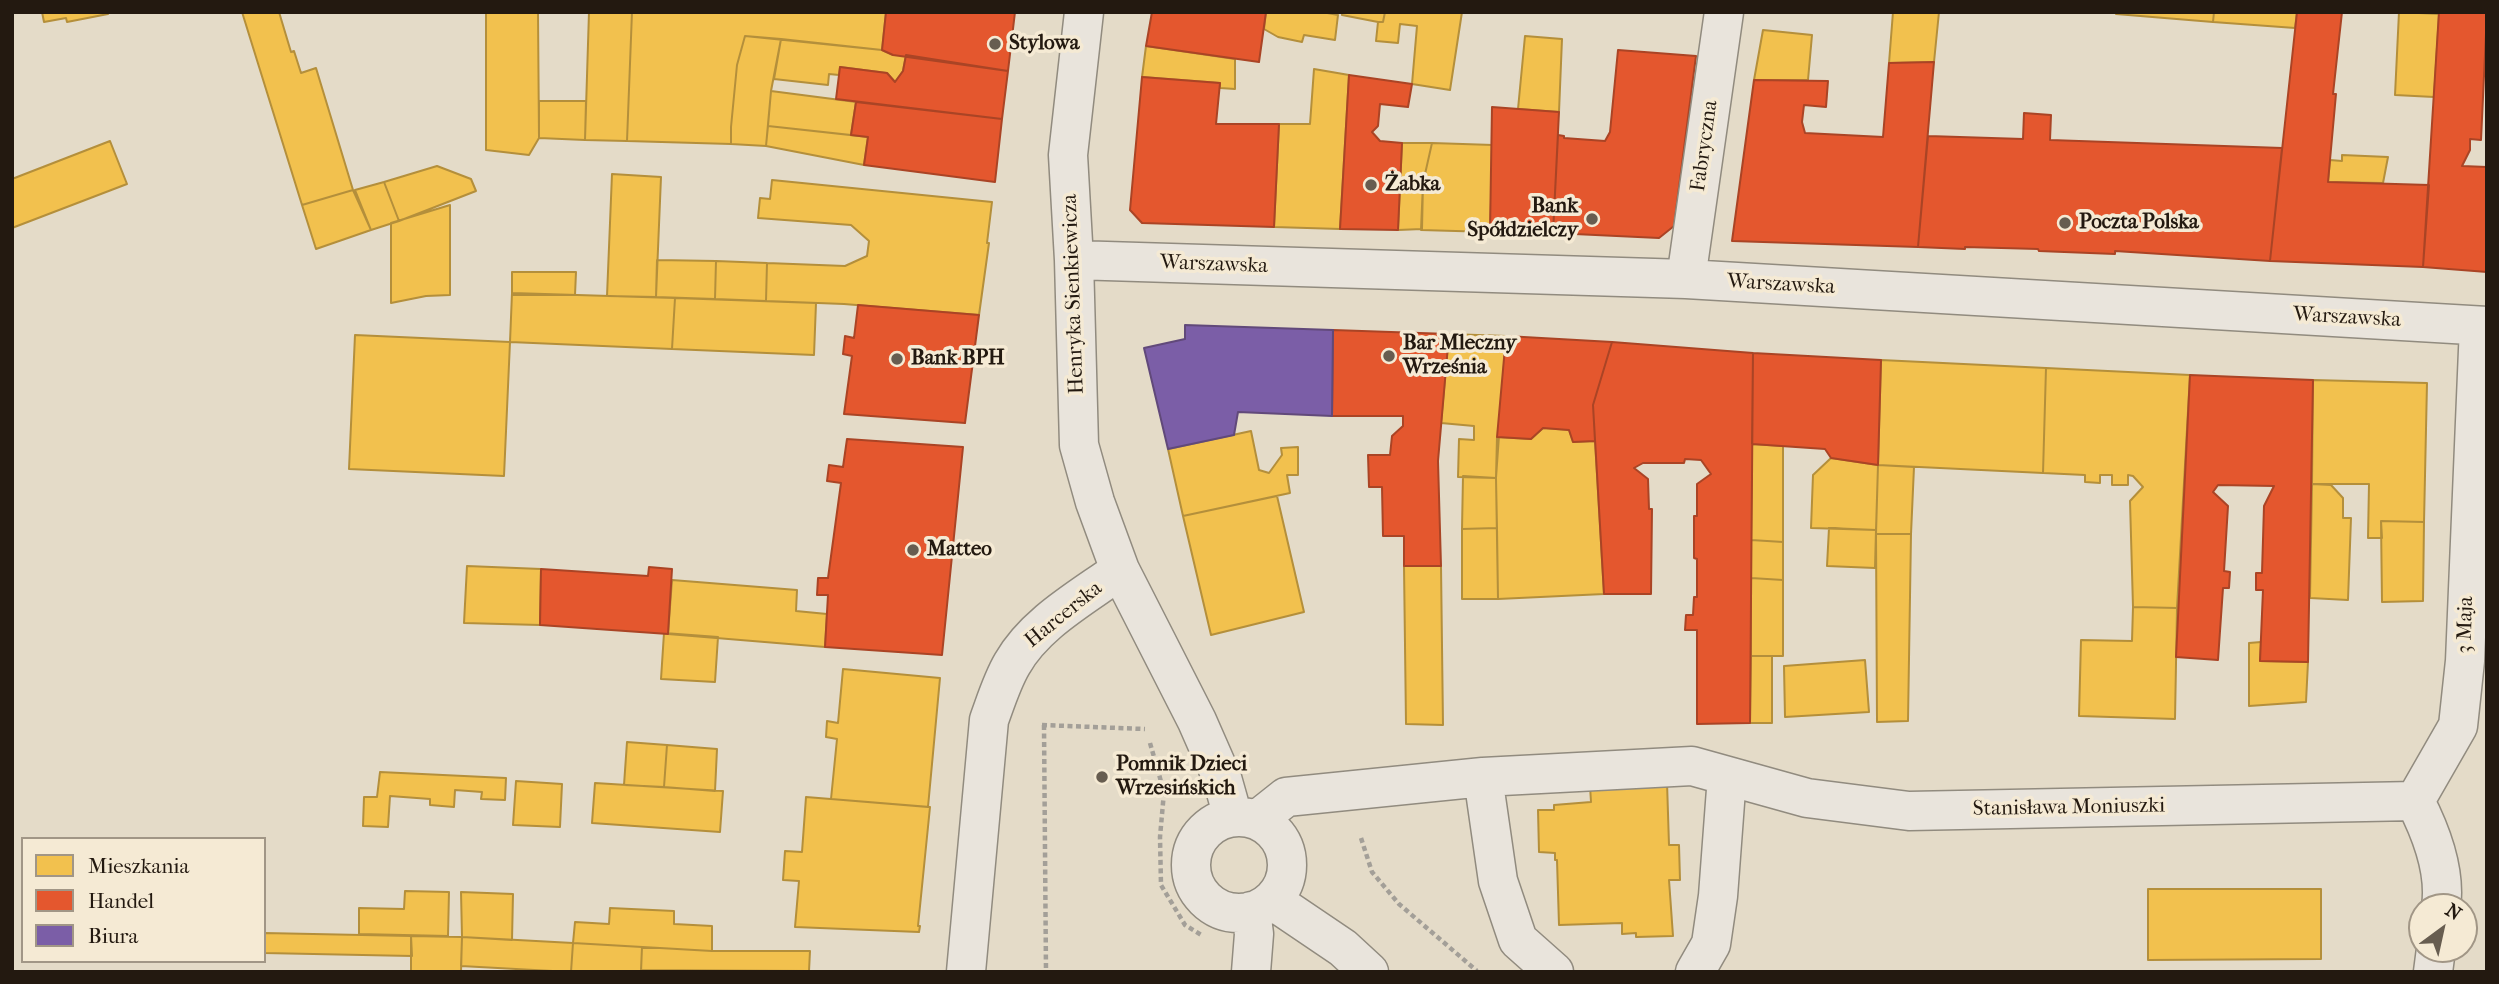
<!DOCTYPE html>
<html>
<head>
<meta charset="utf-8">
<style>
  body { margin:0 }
  #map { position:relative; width:2499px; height:984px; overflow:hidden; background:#e4dbc8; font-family:"IM FELL French Canon",serif }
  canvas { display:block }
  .frame { position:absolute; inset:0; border:14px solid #231910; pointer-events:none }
  .legend { position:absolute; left:21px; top:837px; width:245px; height:126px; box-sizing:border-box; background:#f5ead4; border:2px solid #a19686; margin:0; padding:9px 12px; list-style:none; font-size:21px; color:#231910 }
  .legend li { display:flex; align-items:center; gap:14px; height:35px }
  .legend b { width:35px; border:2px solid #a19686 }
  .north { position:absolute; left:2408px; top:893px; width:70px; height:70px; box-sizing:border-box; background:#f5ead4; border:2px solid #a19686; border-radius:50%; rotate:33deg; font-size:19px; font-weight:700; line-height:28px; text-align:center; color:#231910 }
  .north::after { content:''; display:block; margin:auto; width:24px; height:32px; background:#675d50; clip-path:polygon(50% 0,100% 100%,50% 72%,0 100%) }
</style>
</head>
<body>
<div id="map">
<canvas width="2499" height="984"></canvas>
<div class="frame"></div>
<ul class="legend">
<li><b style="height:19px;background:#f2c14e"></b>Mieszkania</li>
<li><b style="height:19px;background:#e4572e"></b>Handel</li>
<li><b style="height:19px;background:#7b5ea7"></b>Biura</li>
</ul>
<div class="north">N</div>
</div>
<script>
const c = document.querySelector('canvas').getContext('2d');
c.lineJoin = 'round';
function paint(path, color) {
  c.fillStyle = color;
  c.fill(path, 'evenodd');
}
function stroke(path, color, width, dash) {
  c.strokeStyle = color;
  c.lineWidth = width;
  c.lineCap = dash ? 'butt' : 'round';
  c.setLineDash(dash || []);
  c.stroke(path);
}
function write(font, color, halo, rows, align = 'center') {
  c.font = font + ' "IM FELL French Canon",serif';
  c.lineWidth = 7;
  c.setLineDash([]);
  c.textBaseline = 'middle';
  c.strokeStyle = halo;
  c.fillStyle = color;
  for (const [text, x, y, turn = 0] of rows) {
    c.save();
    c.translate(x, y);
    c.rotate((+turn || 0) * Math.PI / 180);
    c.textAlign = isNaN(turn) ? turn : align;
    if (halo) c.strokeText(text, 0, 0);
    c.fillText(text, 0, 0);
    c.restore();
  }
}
const homes = new Path2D(`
  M42 12H108V14L67 22 66 18 44 22Z
  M242 12H279L291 52 294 51 301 73 316 68 353 190 302 205Z
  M486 12H538L539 138 529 155 486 150Z
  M589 12H632L627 141 585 140Z
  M632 12H886L882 50 745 36 737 65 731 127V144L627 141Z
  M1266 12H1322L1338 15 1335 40 1304 35 1302 42 1278 37 1264 29Z
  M1342 12H1385L1383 22H1378L1342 15Z
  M1385 12H1462L1450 90 1412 84 1417 26 1400 24 1398 43 1376 41 1378 22H1383Z
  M1893 12H1939L1934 62 1889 63Z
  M2116 12H2214L2213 22 2116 14Z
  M2214 12H2297L2295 28 2213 22Z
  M2399 12 2439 14 2434 97 2395 95Z
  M1763 30 1812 35 1808 80H1754Z
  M745 36 781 39 771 91 766 146 731 144V127L737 65Z
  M1525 36 1562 39 1559 112 1518 109Z
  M781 39 882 50 893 55H906L903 71 895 82 887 73 840 67 839 75 829 74 828 85 774 79Z
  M1146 46 1235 59V89L1220 88V83L1142 77Z
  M1314 69 1349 75 1340 229 1274 227 1279 124H1310Z
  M771 91 856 102 851 135 768 126Z
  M539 101H586L585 140 539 138Z
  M768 126 868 137 864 165 766 146Z
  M110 141 127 184 12 228V179Z
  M1402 143H1432L1423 183 1422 229 1398 230Z
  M1432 143 1493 145 1490 232 1421 230 1423 183Z
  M2342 155 2388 157 2383 183 2328 182 2330 160 2342 161Z
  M437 166 471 179 476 191 399 221 384 182Z
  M612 174 661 177 656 297 607 296Z
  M772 180 992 202 987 243H989L979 315 844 304 766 301 767 263 845 266 867 256 869 241 851 225 758 218 760 198 770 199Z
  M384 182 399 221 371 230 355 190Z
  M353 190 371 230 316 249 302 205Z
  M450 205V295L426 296 391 303V223Z
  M657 260 716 261 715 299 656 297Z
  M716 261 767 263 766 301 715 299Z
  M512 272H576L575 295H512Z
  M512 293 675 298 672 349 510 342Z
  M675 298 816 303 814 355 672 349Z
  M1449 334 1506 336 1496 478 1458 477 1459 439 1474 440V426L1441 423Z
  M355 335 510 342 504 476 349 469Z
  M1881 360 2046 368 2043 473 1878 465Z
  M2046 368 2190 375 2177 608 2133 607 2130 501 2143 487 2133 476 2128 475V485H2112V475H2100V483L2085 482V475L2043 473Z
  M2313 380 2427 383 2424 522 2381 521 2382 538H2368L2369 484H2312Z
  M1543 428 1569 430 1573 442 1595 441 1604 594 1498 599 1496 478 1497 437 1531 439Z
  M1251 431 1259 470 1269 473 1282 455 1281 448 1298 447V475H1287L1290 493 1183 516 1168 449Z
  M1752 444 1783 446V542L1751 540Z
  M1831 458 1878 465 1876 530 1811 528 1813 475Z
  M1878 465 1914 467 1911 534H1876Z
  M1463 476 1496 478 1497 528 1462 529Z
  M2312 484 2331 485 2343 498V518H2351L2348 600 2310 598Z
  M1277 496 1304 612 1211 635 1183 516Z
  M2381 521 2424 522 2423 601 2382 602Z
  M1497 528 1498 599H1462V529Z
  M1829 528 1876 530 1875 568 1827 566Z
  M1876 534H1911L1908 721 1877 722Z
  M1751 540 1783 542V580L1751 578Z
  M467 566 541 569 540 625 464 623Z
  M1404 566H1441L1443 725 1406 724Z
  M1751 578 1783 580V656H1751Z
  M672 580 797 590 796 611 827 614 825 647 668 634Z
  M2133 607 2177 608 2175 719 2079 716 2081 640 2132 641Z
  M664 633 718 637 715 682 661 679Z
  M2261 642 2260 661 2308 662 2306 702 2249 706V643Z
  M1751 656H1772V723H1750Z
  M1865 660 1869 712 1785 717 1784 666Z
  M843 669 940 678 928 807 831 799 837 739 826 737 827 721 838 723Z
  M627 742 667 745 664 787 624 785Z
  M667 745 717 749 715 791 664 787Z
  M380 772 506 778 505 800 481 799 482 792 455 790 454 807 430 805V799L390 796 388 827 363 826 364 797H377Z
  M516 781 562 784 560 827 513 825Z
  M1667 782 1669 845H1679L1680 880H1669L1673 936 1636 937V933L1622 934V923L1559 925 1557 860H1555V853L1539 852 1538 810H1554V805L1591 802 1590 786Z
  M595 783 723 791 720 832 592 823Z
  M806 797 930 807 918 926H920L919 932 795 927 799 881 783 880 785 851 802 852Z
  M2148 889H2321V959L2148 960Z
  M405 891 449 892 448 936 359 934V908L404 909Z
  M461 892 513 894 512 940 462 937Z
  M610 908 674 911V924L712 926V951L573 943 575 922 609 924Z
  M264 933 411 936 412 956 264 953Z
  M411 936 462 937 461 972H411Z
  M462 937 573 943 571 972 461 966Z
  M573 943 642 947 641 972H571Z
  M642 947 712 951H810L809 971 641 970Z`);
const shops = new Path2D(`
  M886 12H1015L1008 71 893 55 882 50Z
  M1152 12H1266L1259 62 1146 46Z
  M2297 12H2342L2333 94H2336L2328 182 2429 185 2423 267 2270 261Z
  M2439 12H2487L2481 140 2470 139V150L2462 166 2487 167V272L2423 267Z
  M1618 50 1696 56 1674 226 1659 238 1553 233 1558 135 1564 136V138L1605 141 1610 132Z
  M906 55 1008 71 1002 119 836 99 840 67 887 73 895 82 903 71Z
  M1934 62 1918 247 1732 241 1754 80 1828 81 1826 107 1804 105 1802 122 1805 133 1883 137 1889 63Z
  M1349 75 1412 84 1408 107 1380 104 1378 126 1372 132 1380 141 1402 143 1398 230 1340 229Z
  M1142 77 1220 83 1216 124H1279L1274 227 1142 223 1130 210Z
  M856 102 1002 119 995 182 864 165 868 137 851 135Z
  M1492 107 1559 112 1553 233 1490 232Z
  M2024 113 2051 115 2050 140 2282 148 2270 261 2115 251V254L2039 251 2038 249 1965 247V249L1918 247 1928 136 2023 139Z
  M858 305 979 315 965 423 844 414 852 356 843 354 845 336 854 338Z
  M1333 330 1449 334 1438 461 1441 566H1404V536H1383L1382 487H1369L1368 455H1390L1392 436 1403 426V416H1332Z
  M1506 336 1612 342 1593 405 1595 441 1573 442 1569 430 1543 428 1531 439 1497 437Z
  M1612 342 1753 353 1750 723 1697 724V630H1685L1686 615H1693L1694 597H1697V559L1694 558V516H1697V484L1711 474 1701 460 1685 459 1684 463H1643L1634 468 1648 479 1649 509H1652L1651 594H1604L1593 405Z
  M1753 353 1881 360 1878 465 1831 458 1825 449 1752 444Z
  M2190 375 2313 380 2308 662 2260 661 2263 590H2256V573H2262L2264 506 2274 486 2218 485 2213 492 2228 506 2224 571 2230 572 2229 588H2223L2218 660 2176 657Z
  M847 439 963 447 942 655 825 647 828 595H817L818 578H828L841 483 827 481 829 465 843 467Z
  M649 567 672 569 668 634 540 625 541 569 648 576Z`);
const offices = new Path2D(`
  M1185 325 1333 330 1332 416 1238 412 1234 435 1168 449 1144 348 1185 339Z`);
const path = new Path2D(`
  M1042 725 1145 729
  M1044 725 1046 972
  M1150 743 1164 792 1160 837 1161 885 1185 925 1203 936
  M1361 838 1372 872 1399 904 1477 971`);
const street = new Path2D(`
  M1084 12 1068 155 1074 260 1079 445 1095 502 1120 570 1197 721 1222 778 1233 817
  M1074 260 1686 279 2487 326
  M1686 279 1724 12
  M1483 777 1498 881 1518 940 1554 972
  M2415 801 2458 726 2465 661 2479 326
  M2415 801C2431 832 2446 872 2441 907
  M1191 865a48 48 0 1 1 96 0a48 48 0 1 1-96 0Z
  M1257 820 1286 797 1483 777 1692 766 1807 798 1909 811 2415 801
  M1272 900 1343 948 1369 972
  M966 972 989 720C996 701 1002 681 1012 664 1035 623 1083 597 1120 570
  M1251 972 1254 934 1251 911
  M1695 972 1711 944 1718 896 1727 776
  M2433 972 2436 949`);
const markers = [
  [995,44,7,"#675d50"],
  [1371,185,7,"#675d50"],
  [1592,219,7,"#675d50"],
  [2065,223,7,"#675d50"],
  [1389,356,7,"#675d50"],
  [897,359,7,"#675d50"],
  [913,550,7,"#675d50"],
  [1102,777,7,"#675d50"]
];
const poiNames = [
  ["Stylowa",1009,44],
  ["Żabka",1385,185],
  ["Bank",1578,207,"right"],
  ["Spółdzielczy",1578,231,"right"],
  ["Poczta Polska",2079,223],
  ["Bar Mleczny",1403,344],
  ["Września",1403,368],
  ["Bank BPH",911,359],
  ["Matteo",927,550],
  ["Pomnik Dzieci",1116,765],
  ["Wrzesińskich",1116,789]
];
const streetNames = [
  ["Fabryczna",1705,146,-82],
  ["Warszawska",1214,265,2],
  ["Warszawska",1781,285,3],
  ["Henryka Sienkiewicza",1074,294,-92],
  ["Warszawska",2347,318,3],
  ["Harcerska",1064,615,-39],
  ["3 Maja",2466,625,-88],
  ["Stanisława Moniuszki",2069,808,-1]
];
paint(homes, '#f2c14e');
stroke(homes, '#b48f3b', 2);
paint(shops, '#e4572e');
stroke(shops, '#aa4425', 2);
paint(offices, '#7b5ea7');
stroke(offices, '#61497a', 2);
stroke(street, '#918b7f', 41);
stroke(path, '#a39f98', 4.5, [5, 3.5]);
stroke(street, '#e9e4dc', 38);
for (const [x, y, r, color] of markers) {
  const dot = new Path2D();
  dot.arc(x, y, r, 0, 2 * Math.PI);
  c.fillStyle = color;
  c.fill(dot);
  stroke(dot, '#f5ead4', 2.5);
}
write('bold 21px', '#231910', '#f5ead4', poiNames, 'left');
write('21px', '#231910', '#f5ead4', streetNames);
</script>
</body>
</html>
